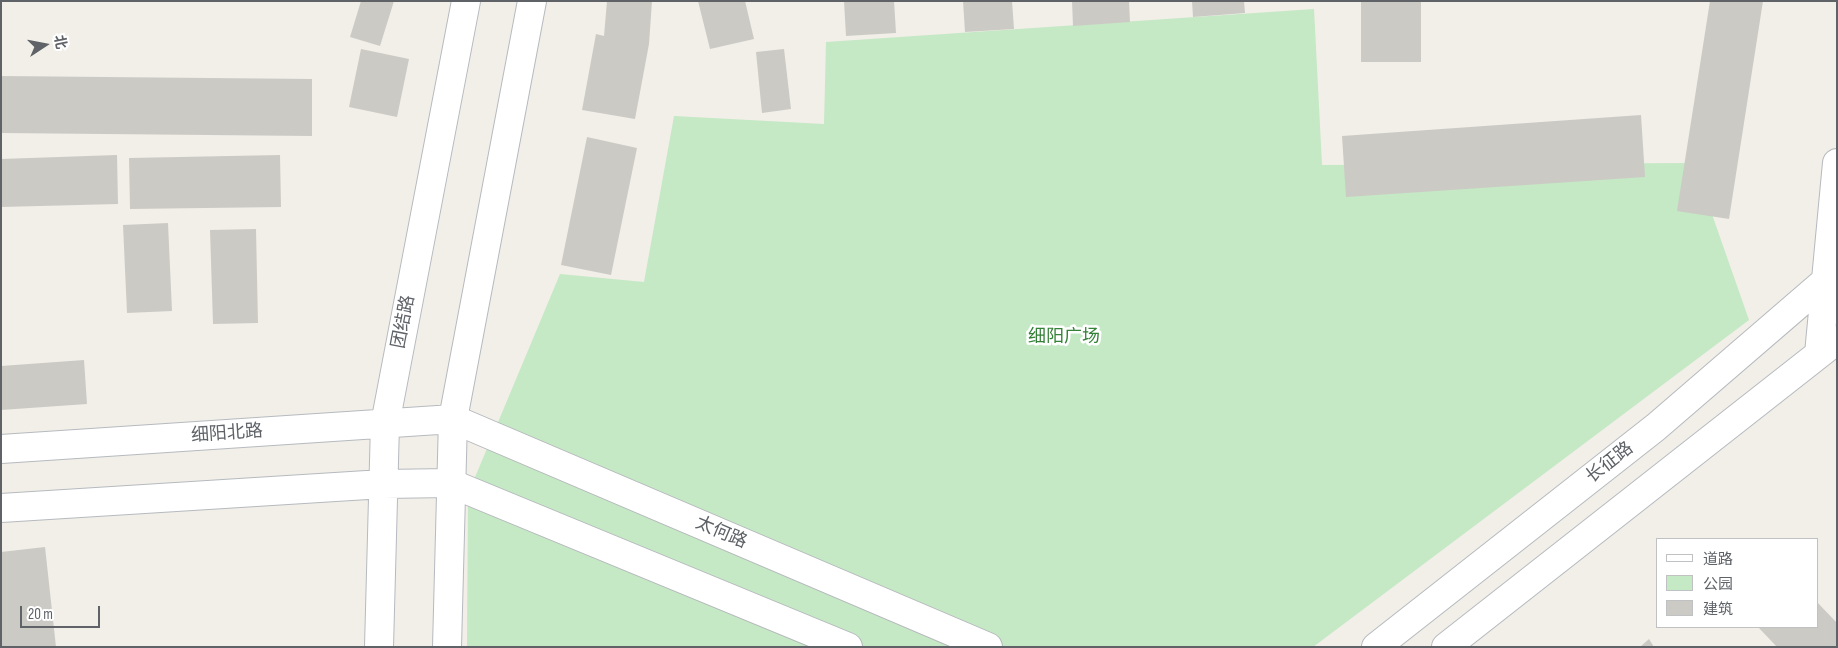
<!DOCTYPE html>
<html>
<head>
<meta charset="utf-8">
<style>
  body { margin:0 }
  #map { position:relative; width:1838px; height:648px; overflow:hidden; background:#f1efe8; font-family:"Sofia Sans Condensed","Noto Sans SC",sans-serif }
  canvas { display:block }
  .frame { position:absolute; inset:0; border:2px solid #5f6368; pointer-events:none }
  .legend { position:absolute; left:1656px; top:538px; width:162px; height:90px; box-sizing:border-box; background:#fff; border:1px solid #bfc1c3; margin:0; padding:6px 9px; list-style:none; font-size:15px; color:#5f6368 }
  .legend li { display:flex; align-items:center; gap:10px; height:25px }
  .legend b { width:25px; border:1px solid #bfc1c3 }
  .north { position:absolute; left:20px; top:20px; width:50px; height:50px; -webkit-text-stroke:4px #fff; paint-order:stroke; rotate:79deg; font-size:14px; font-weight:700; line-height:20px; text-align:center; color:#5f6368 }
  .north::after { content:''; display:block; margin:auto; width:18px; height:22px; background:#5f6368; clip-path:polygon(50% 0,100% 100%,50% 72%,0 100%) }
  .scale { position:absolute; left:20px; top:606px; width:80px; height:22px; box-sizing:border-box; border:2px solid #5f6368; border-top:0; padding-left:6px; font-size:15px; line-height:18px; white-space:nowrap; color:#5f6368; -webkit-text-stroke:4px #fff; paint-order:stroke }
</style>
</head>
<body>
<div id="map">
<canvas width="1838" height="648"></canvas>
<div class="frame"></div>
<ul class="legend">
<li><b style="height:6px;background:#fff"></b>道路</li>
<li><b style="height:14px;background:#c5e8c5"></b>公园</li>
<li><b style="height:14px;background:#cccac5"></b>建筑</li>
</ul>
<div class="north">北</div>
<div class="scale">20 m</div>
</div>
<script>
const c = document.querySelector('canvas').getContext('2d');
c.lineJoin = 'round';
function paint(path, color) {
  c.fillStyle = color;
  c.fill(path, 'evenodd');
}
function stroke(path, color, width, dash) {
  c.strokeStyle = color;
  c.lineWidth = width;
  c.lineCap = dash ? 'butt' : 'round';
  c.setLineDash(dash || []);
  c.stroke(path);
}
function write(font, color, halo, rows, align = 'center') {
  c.font = font + ' "Sofia Sans Condensed","Noto Sans SC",sans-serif';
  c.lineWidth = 5;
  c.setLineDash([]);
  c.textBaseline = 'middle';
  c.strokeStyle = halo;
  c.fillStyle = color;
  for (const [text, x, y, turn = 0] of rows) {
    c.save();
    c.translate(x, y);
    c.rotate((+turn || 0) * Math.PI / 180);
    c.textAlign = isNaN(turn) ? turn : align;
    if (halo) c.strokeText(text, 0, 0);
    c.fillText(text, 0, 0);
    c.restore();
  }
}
const green = new Path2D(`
  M1314 9 1322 165 1694 163 1749 320 1313 647H467L468 494 560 274 644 282 674 116 824 124 826 42Z`);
const building = new Path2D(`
  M361 1H394L380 46 350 37Z
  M607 1H652L649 44 635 119 582 110 596 34 604 36Z
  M698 1H745L754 39 710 49Z
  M844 1H894L896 33 846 36Z
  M963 1H1012L1014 29 965 32Z
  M1072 1H1129L1130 22 1073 26Z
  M1192 1H1244L1245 13 1193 17Z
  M1361 1H1421V62H1361Z
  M1710 1H1763L1729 219 1677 211Z
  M361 49 409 59 397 117 349 107Z
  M784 49 791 109 762 113 756 52Z
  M1 76 312 79V136L1 133Z
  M1641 115 1645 177 1346 197 1342 136Z
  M587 137 637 148 611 275 561 265Z
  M117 155 118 204 1 207V159Z
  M280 155 281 207 130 209 129 158Z
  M168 223 172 311 127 313 123 225Z
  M256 229 258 323 213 324 210 230Z
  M84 360 87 404 1 410V366Z
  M45 547 56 647H1V552Z
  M1817 602 1837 623V647H1777L1758 627H1817Z
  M1649 639 1654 647H1640Z`);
const tertiary = new Path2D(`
  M453 419 988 647
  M450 483 848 647`);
const secondary = new Path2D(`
  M1819 354 1837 163
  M1 449 453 419
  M1 508 383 484 450 483
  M379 647 385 424 466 1
  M447 647 453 419 532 1
  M1376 647 1656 427 1837 271
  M1446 647 1837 340`);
const streetNames = [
  ["团结路",404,322,-79],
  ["细阳北路",227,434,-4],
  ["长征路",1610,463,-38],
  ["太何路",721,533,23]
];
const parkNames = [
  ["细阳广场",1064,337]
];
paint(green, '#c5e8c5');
paint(building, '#cccac5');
stroke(tertiary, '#b5b8bc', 30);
stroke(secondary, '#b6babf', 30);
stroke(tertiary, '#fff', 28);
stroke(secondary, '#fff', 28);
write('18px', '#5f6368', '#fff', streetNames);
write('18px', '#348238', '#fff', parkNames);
</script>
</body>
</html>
